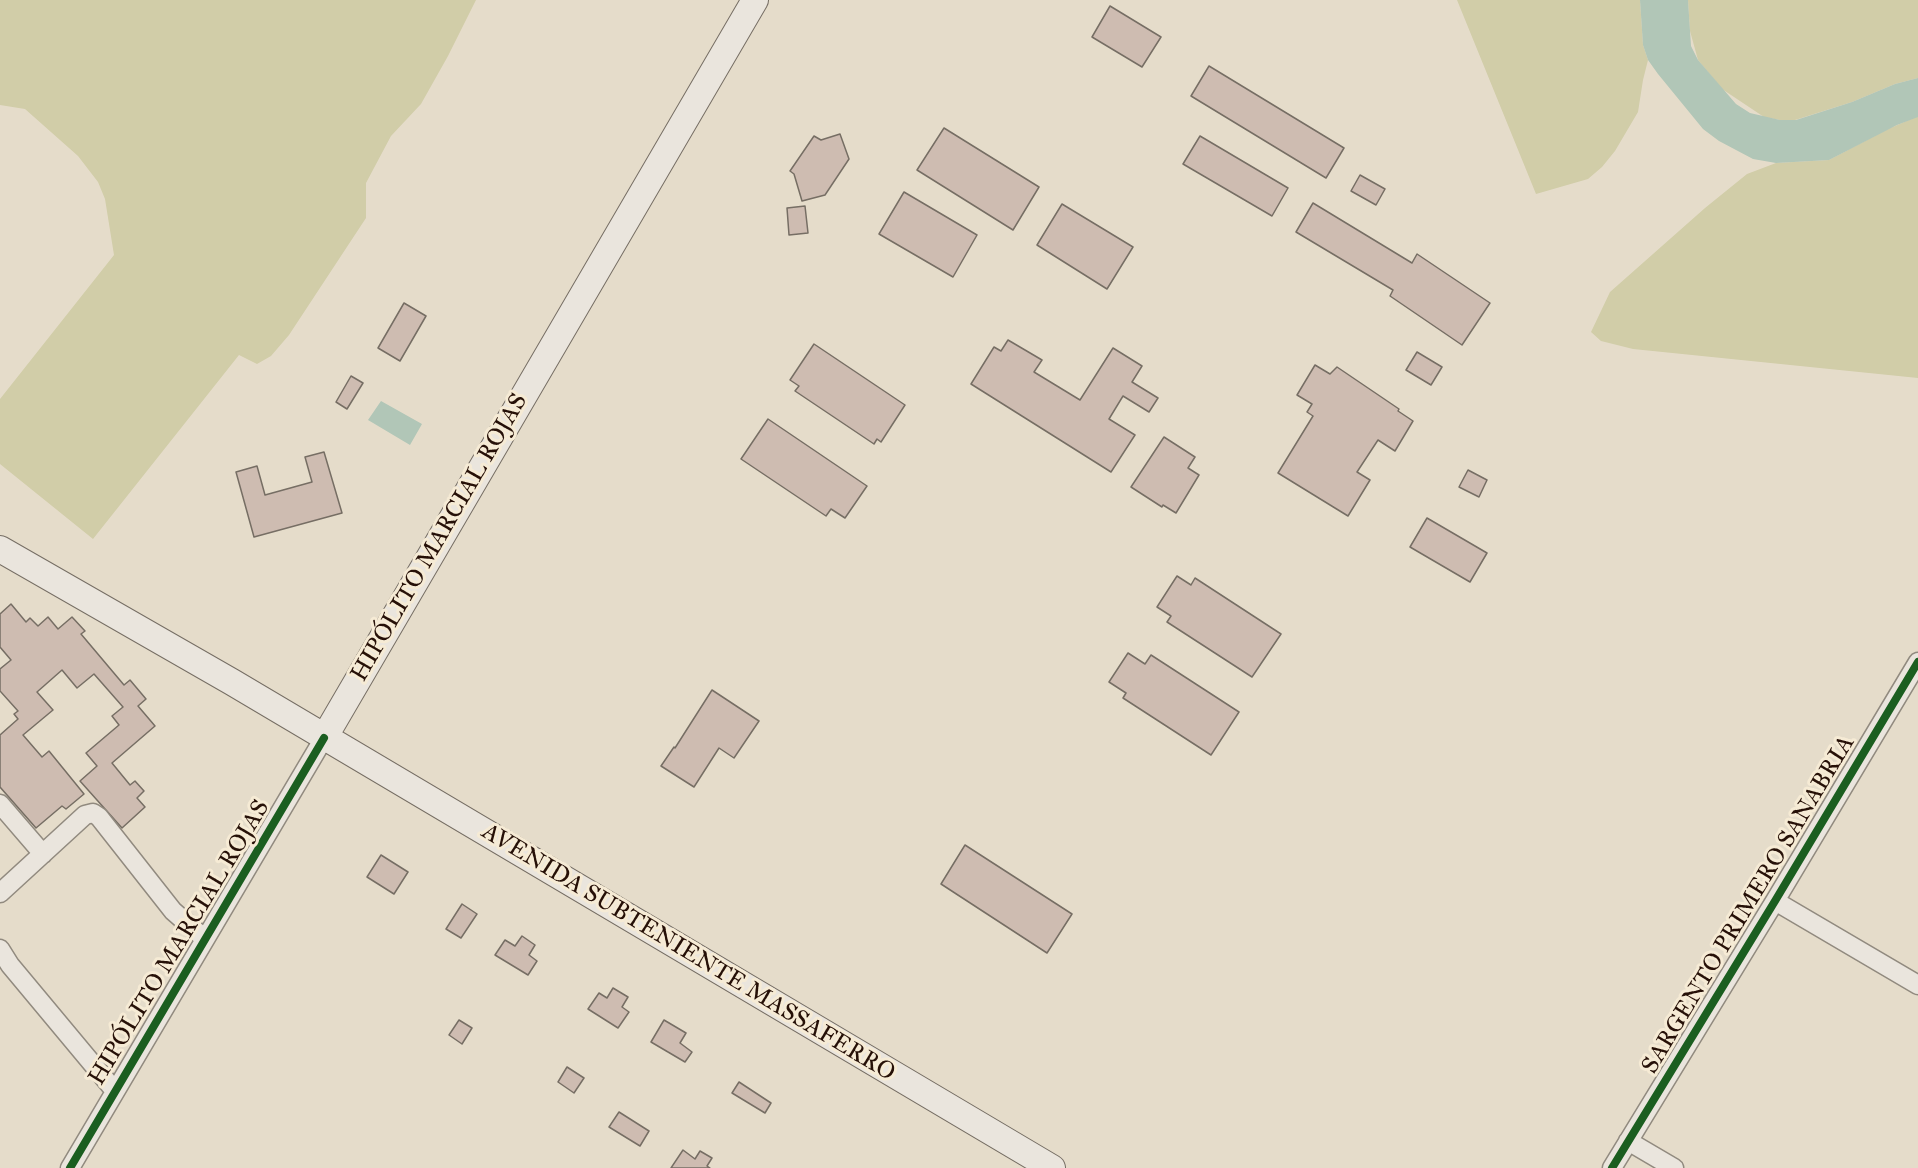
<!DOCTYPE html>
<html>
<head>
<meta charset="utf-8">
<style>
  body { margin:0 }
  canvas { display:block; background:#e5dcca }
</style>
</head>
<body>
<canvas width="1918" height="1168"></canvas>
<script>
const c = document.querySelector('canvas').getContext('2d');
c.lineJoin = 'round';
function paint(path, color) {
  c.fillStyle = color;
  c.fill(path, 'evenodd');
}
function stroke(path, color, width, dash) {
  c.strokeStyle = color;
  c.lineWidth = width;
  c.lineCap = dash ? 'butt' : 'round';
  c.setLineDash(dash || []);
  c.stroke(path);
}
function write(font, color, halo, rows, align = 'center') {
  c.font = font + ' "IM FELL Great Primer",serif';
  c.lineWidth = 6;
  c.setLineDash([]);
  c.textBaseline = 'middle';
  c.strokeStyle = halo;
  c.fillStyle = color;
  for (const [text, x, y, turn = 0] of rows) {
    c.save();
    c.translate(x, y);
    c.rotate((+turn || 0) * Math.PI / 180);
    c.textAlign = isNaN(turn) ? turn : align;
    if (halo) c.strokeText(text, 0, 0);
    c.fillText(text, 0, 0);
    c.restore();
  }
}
const green = new Path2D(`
  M0 0H476L448 56 421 104 391 136 366 183V218L289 335 271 356 257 364 239 355 93 539 0 464V399L114 255 105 199 98 182 78 156 25 109 0 105Z
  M1457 0H1640L1643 45 1648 60 1643 80 1638 112 1615 151 1602 167 1588 179 1536 194Z
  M1688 0H1918V78L1895 84 1852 102 1795 120H1780L1764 117 1722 89 1698 60 1690 31Z
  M1918 116V378L1633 349 1601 341 1591 332 1610 292 1705 208 1747 174 1776 163 1829 160 1886 130Z`);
const water = new Path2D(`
  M1640 0H1688L1691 46 1698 60 1736 104 1750 113 1780 120H1796L1852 102 1895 84 1918 78V117L1897 125 1829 160 1776 163 1753 159 1719 141 1703 129 1658 74 1648 60 1643 45Z
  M381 401 422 424 410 445 368 420Z`);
const building = new Path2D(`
  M1110 6 1161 37 1142 67 1092 37Z
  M1209 66 1344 148 1326 178 1191 96Z
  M944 128 1039 187 1013 230 917 170Z
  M840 134 849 159 825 195 802 201 794 174 790 171 814 136 821 140Z
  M1200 136 1288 188 1272 216 1183 164Z
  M1360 175 1385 189 1376 205 1351 191Z
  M904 192 977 235 953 277 879 234Z
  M1313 203 1412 263 1417 254 1490 303 1462 345 1390 296 1393 290 1296 232Z
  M1062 204 1133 247 1107 289 1037 245Z
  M805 206 808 233 789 235 787 208Z
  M404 303 426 316 400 361 378 348Z
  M1008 340 1042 360 1034 372 1080 400 1113 348 1142 366 1132 382 1158 398 1149 412 1123 396 1109 419 1135 435 1111 472 971 384 994 347 1001 351Z
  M814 344 905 405 881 442 877 439 874 444 795 391 799 386 790 380Z
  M1417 352 1442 367 1431 385 1406 370Z
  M1315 365 1330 374 1337 367 1399 409 1398 411 1413 421 1395 451 1378 440 1357 472 1370 480 1348 516 1278 473 1313 416 1307 412 1312 404 1297 395Z
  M351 376 363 383 347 409 336 402Z
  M768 419 867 486 845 518 831 509 826 516 741 459Z
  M1164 437 1195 457 1188 468 1199 475 1176 513 1163 505 1162 507 1131 487Z
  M324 452 342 513 254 537 236 472 257 466 265 495 312 482 305 457Z
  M1468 470 1487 480 1479 497 1459 487Z
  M1427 518 1487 553 1470 582 1410 547Z
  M1177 576 1191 585 1195 578 1281 634 1252 677 1167 622 1171 616 1157 607Z
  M11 604 26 622 30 618 38 626 48 617 58 629 72 617 85 631 81 634 124 685 130 680 146 699 138 706 155 726 112 763 130 785 135 781 144 791 137 798 145 807 122 828 80 781 97 766 86 753 119 725 112 716 123 707 94 674 77 688 62 670 37 692 53 710 23 735 42 757 49 751 84 794 66 809 62 806 36 828 0 787V735L18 719 14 714 18 711 0 691V669L11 660 0 647V614Z
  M1128 653 1145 664 1151 655 1239 712 1211 755 1123 698 1126 693 1109 682Z
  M712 690 759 721 734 758 719 748 694 787 661 766 674 747 675 748Z
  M965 845 1072 914 1047 953 941 884Z
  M381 855 408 872 394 894 367 877Z
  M462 904 477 914 461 938 446 929Z
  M522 936 535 945 529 955 537 961 528 975 495 955 505 940 515 946Z
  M613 988 628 997 622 1007 629 1012 618 1028 588 1009 599 993 607 998Z
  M459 1020 472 1028 462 1044 449 1035Z
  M664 1020 686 1033 680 1043 692 1052 685 1062 651 1042Z
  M567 1067 584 1078 574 1093 558 1082Z
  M739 1082 771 1103 765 1113 732 1093Z
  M619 1112 649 1131 640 1146 609 1127Z
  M683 1150 695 1159 700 1151 712 1158 707 1166 710 1168H671Z`);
const minor = new Path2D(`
  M0 804 43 854
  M0 893 85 815 93 813 99 817 173 911 205 939
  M1775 901 1918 985
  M0 949 10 965 115 1091
  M1628 1141 1674 1168
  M70 1168 324 738
  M1612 1168 1775 901 1918 662`);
const secondary = new Path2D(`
  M0 549 232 682 1052 1168
  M324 738 755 0`);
const cycleway = new Path2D(`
  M70 1168 324 738
  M1612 1168 1775 901 1918 662`);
const streetNames = [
  ["HIPÓLITO MARCIAL ROJAS",440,538,-60],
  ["SARGENTO PRIMERO SANABRIA",1749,905,-59],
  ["HIPÓLITO MARCIAL ROJAS",180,943,-59],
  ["AVENIDA SUBTENIENTE MASSAFERRO",688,953,31]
];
paint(green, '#d1cda8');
paint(water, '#b1c6b7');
paint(building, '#cebcb1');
stroke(building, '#766e64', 1.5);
stroke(minor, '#918a7f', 21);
stroke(secondary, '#766e64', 28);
stroke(minor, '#eae5dd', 18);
stroke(secondary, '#eae5dd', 26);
stroke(cycleway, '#1b5e20', 8);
write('24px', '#261007', '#f6ebd5', streetNames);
</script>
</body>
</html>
